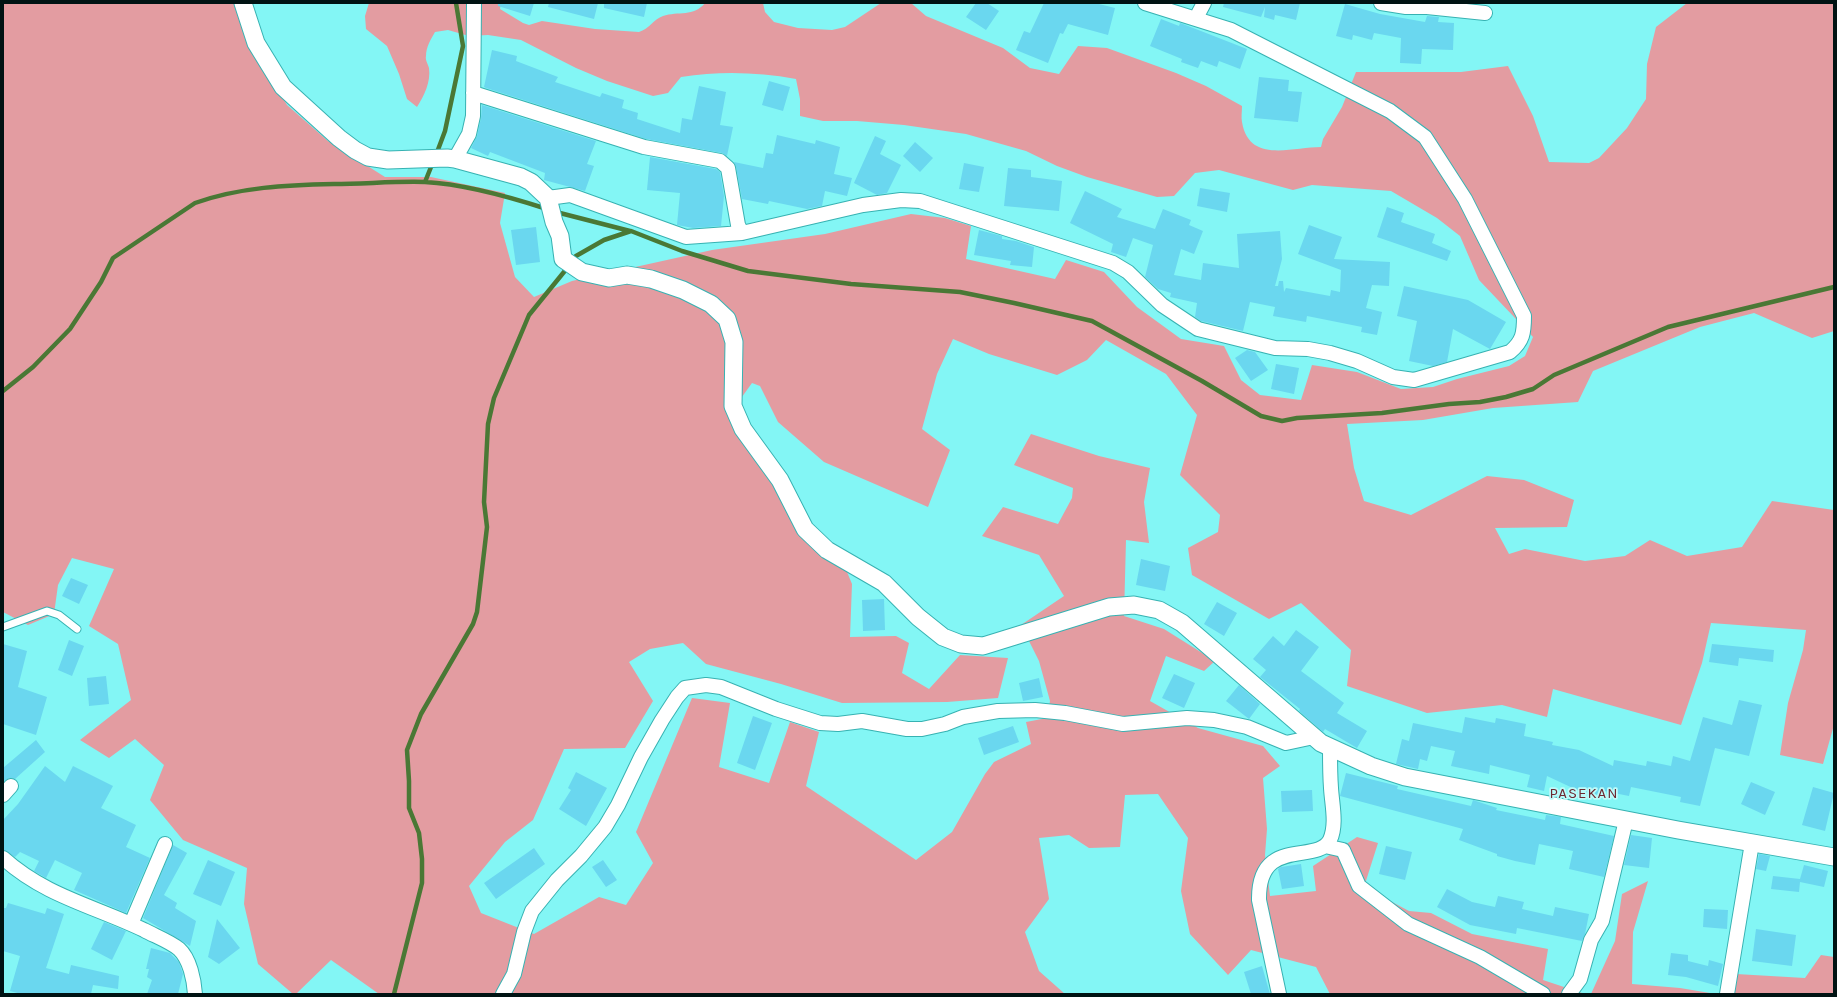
<!DOCTYPE html>
<html>
<head>
<meta charset="utf-8">
<style>
  body { margin:0 }
  #map { position:relative; width:1837px; height:997px; overflow:hidden; background:#83f6f5; font-family:Karla,sans-serif }
  canvas { display:block }
  .frame { position:absolute; inset:0; border:4px solid #001313; pointer-events:none }
</style>
</head>
<body>
<div id="map">
<canvas width="1837" height="997"></canvas>
<div class="frame"></div>
</div>
<script>
const c = document.querySelector('canvas').getContext('2d');
c.lineJoin = 'round';
function paint(path, color) {
  c.fillStyle = color;
  c.fill(path, 'evenodd');
}
function stroke(path, color, width, dash) {
  c.strokeStyle = color;
  c.lineWidth = width;
  c.lineCap = dash ? 'butt' : 'round';
  c.setLineDash(dash || []);
  c.stroke(path);
}
function write(font, color, halo, rows, align = 'center') {
  c.font = font + ' Karla,sans-serif';
  c.lineWidth = 3.5;
  c.setLineDash([]);
  c.textBaseline = 'middle';
  c.strokeStyle = halo;
  c.fillStyle = color;
  for (const [text, x, y, turn = 0] of rows) {
    c.save();
    c.translate(x, y);
    c.rotate((+turn || 0) * Math.PI / 180);
    c.textAlign = isNaN(turn) ? turn : align;
    if (halo) c.strokeText(text, 0, 0);
    c.fillText(text, 0, 0);
    c.restore();
  }
}
const green = new Path2D(`
  M3 3H236L251 43 287 105 328 141 385 177H431L505 193 500 223 515 277 534 297 572 281 712 250 825 234 911 214 945 218 971 226 966 259 1055 279 1066 260 1104 272 1137 307 1181 339 1224 346 1241 380 1260 395 1301 400 1312 365 1357 372 1401 389 1433 387 1457 379 1509 366 1525 356 1533 337 1479 280 1460 236 1437 218 1391 191 1312 185 1293 190 1219 170 1195 173 1174 196 1157 197 1087 177 1057 166 1026 151 966 134 904 125 857 121H823L800 116V99L796 79C757 72 720 71 681 77L668 93 653 96 607 81 576 68 521 40 488 35 469 36 448 30 435 32C431 39 426 47 426 56 425 60 428 64 429 68 431 82 424 96 417 107L407 99 399 74 387 46 366 29 365 16 369 3H501L500 9 523 23 529 25 542 21 595 29 639 32C649 29 654 19 663 16 678 11 694 17 705 3H763L765 12 774 22 798 28 832 30 845 27 881 3H911L926 16 1003 48 1030 68 1059 74 1078 46 1107 48 1176 73 1206 86 1242 106C1242 112 1241 117 1242 122 1249 164 1292 147 1321 147L1323 139 1342 107 1356 72H1461L1508 66 1533 116 1549 162 1589 163 1599 158 1627 128 1646 99 1647 64 1656 27 1687 3H1834V331L1812 338 1754 313 1700 327 1593 371 1578 402 1493 408 1423 420 1347 424 1354 468 1364 501 1411 515 1487 476 1524 480 1574 500 1567 527 1495 528 1509 554 1525 549 1585 561 1625 556 1650 540 1687 556 1742 547 1772 501 1834 510V725L1823 764 1780 755 1788 703 1803 650 1806 630 1711 623 1702 663 1681 725 1553 689 1547 717 1502 705 1427 713 1347 686 1351 650 1301 603 1269 619 1192 575 1188 548 1218 532 1220 515 1180 475 1197 415 1166 374 1106 340 1087 360 1057 375 989 354 953 339 937 374 922 429 950 450 928 507 824 462 778 422 760 386 752 383 739 401 772 481 804 540 845 567 852 584 850 637 896 636 909 643 902 673 929 689 960 655 1008 658 998 698 947 702 842 703 781 684 706 664 683 643 650 649 629 662 653 701 625 748 564 749 533 820 505 842 469 886 481 913 534 934 599 897 626 905 653 863 636 832 692 698 730 703 719 767 769 783 790 722 819 732 806 786 916 860 952 832 985 774 994 762 1031 744 1026 722 1047 718 1050 701 1039 661 1021 625 1064 596 1039 555 982 536 1003 507 1058 524 1072 498 1073 488 1014 465 1031 434 1099 456 1150 468 1144 502 1149 543 1126 540 1124 616 1164 629 1215 661 1204 671 1166 656 1150 701 1198 728 1263 746 1280 766 1263 778 1267 829 1265 855 1270 896 1316 891 1313 866 1357 837 1378 843 1364 887 1409 911 1431 913 1472 934 1548 949 1543 980 1585 994H1330L1316 967 1251 950 1228 975 1190 934 1181 891 1188 838 1158 794 1125 795 1120 847 1089 848 1069 835 1039 838 1049 899 1025 932 1039 971 1065 994H379L331 960 296 994H293L258 964 244 904 247 868 183 840 150 800 164 765 135 739 109 758 80 740 131 700 118 644 89 626 114 569 72 558 58 585 54 614 28 625 3 612Z
  M1648 881 1633 932 1632 984 1680 988 1716 994H1591L1615 941 1622 894Z
  M1821 955 1834 957V994H1730L1736 974 1805 978Z`);
const stream = new Path2D(`
  M436 155 445 131 463 46 456 3
  M425 182 433 162
  M556 212 630 231
  M573 261 576 256 604 240 631 231 682 251 748 271 851 284 960 292 1014 303 1092 321 1202 381 1261 416 1282 421 1297 418 1382 413 1449 404 1480 402 1506 397 1533 389 1554 375 1668 327 1834 287
  M3 391 33 367 70 329 101 282 113 258 195 203C240 187 287 185 334 184 364 184 395 181 425 182 463 184 510 197 547 209
  M394 994 422 883V859L419 833 409 808V781L407 750 421 714 473 624 477 612 487 527 484 502 488 424 494 398 529 315 568 267`);
const building = new Path2D(`
  M498 3H534L530 16 498 6Z
  M549 3H598L594 19 548 7Z
  M604 3H647L644 17 604 8Z
  M976 3H987L999 11 986 30 966 17Z
  M1044 3H1095L1115 8 1108 35 1068 24 1063 34 1060 33 1048 63 1016 50 1024 31 1030 33Z
  M1224 3H1300L1296 20 1275 15 1274 20 1264 17 1265 7 1261 17 1223 7Z
  M1345 4 1380 14 1425 22 1427 16 1439 17 1438 22 1454 23 1453 50 1422 49 1421 64 1400 63 1401 38 1374 33 1372 40 1353 35 1352 40 1336 36Z
  M1161 19 1179 26 1180 23 1183 24 1247 49 1240 69 1219 61 1217 67 1201 61 1198 68 1181 62 1182 59 1150 46Z
  M492 50 517 56 516 61 558 77 555 82 600 97 602 93 624 100 622 108 638 113 637 119 680 133 682 118 692 120 699 86 726 92 720 125 733 127 727 156 722 153 646 139 486 88 484 87Z
  M1259 77 1289 80 1288 91 1302 92 1298 122 1254 118Z
  M769 81 790 87 783 111 762 105Z
  M482 105 596 141 587 164 594 166 585 191 544 180 545 173 490 152 488 156 471 148 477 136 481 118Z
  M777 135 815 144 816 140 840 147 834 174 852 178 847 196 825 191 822 206 807 209 769 201 768 204 742 199 736 167 734 162 763 168 766 153 773 154Z
  M875 136 886 141 880 154 901 165 887 193 877 195 854 183Z
  M915 142 933 158 920 172 903 156Z
  M650 157 716 169 720 172 724 196 721 226 693 228 677 225 680 193 647 190Z
  M964 163 984 167 979 192 959 189Z
  M1008 168 1031 170V177L1062 181 1059 211 1004 206Z
  M1200 188 1230 193 1227 212 1197 206Z
  M1085 191 1122 209 1117 217 1155 229 1163 209 1191 220 1189 225 1203 231 1194 254 1181 249 1174 275 1201 280 1203 263 1239 268 1237 234 1280 231 1282 259 1275 286H1278L1279 281H1283L1284 292 1286 288 1330 296 1331 290 1340 292 1341 270 1298 254 1309 225 1342 237 1334 259 1390 262 1389 286 1372 285 1366 308 1382 312 1377 335 1361 332 1362 327 1307 316 1306 322 1273 316 1275 307 1250 302 1243 331 1201 321 1195 317 1197 303 1170 297 1171 293 1158 289 1145 277 1153 245 1133 238 1126 257 1111 252 1113 244 1070 223Z
  M1387 207 1404 213 1401 222 1435 234 1432 243 1451 251 1447 261 1377 237Z
  M536 227 540 262 516 265 511 230Z
  M979 230 1002 236V239L1016 241 1034 247 1032 267 1010 265 1011 261 974 255Z
  M1404 286 1468 300 1506 322 1490 349 1453 329 1447 362 1433 366 1409 361 1417 321 1397 316Z
  M1247 350 1255 352 1268 370 1251 381 1235 358Z
  M1276 364 1299 368 1294 394 1271 389Z
  M1141 559 1170 566 1165 591 1136 585Z
  M71 578 88 585 79 604 62 596Z
  M884 599 885 630 863 631 862 600Z
  M1217 602 1237 613 1224 636 1204 624Z
  M1296 630 1319 647 1301 671 1344 703 1337 713 1367 731 1357 748 1325 729 1323 732 1299 711 1300 709 1260 677 1266 670 1253 659 1273 636 1284 646Z
  M69 640 84 646 72 676 58 670Z
  M3 644 27 651 18 687 47 697 36 735 3 724Z
  M1712 644 1774 650 1773 662 1739 658 1738 666 1709 662Z
  M1174 674 1195 683 1184 708 1162 698Z
  M106 676 109 704 89 706 87 678Z
  M1039 678 1043 697 1023 701 1019 683Z
  M1239 685 1260 704 1249 719 1226 701Z
  M1739 700 1762 705 1749 756 1715 748 1700 806 1680 802 1681 797 1631 787 1629 796 1604 791 1603 796 1579 791 1547 776 1544 791 1527 787 1530 775 1490 765 1489 774 1451 766 1455 751 1431 746 1427 761 1420 759 1418 769 1396 764 1402 739 1409 741 1413 723 1462 733 1465 717 1495 723 1496 718 1526 724 1524 736 1553 742 1552 745 1579 750 1613 766 1614 760 1646 766 1647 761 1671 766 1673 756 1690 761 1703 717 1732 725Z
  M753 716 772 723 755 770 737 763Z
  M1013 726 1019 742 984 755 978 738Z
  M36 740 45 752 15 779 9 778 3 782V768Z
  M45 766 65 782 73 766 113 786 101 808 136 825 126 847 150 858 126 913 74 890 82 873 55 860 46 878 34 871 39 861 20 852 15 857 3 850V820L18 804Z
  M576 772 607 788 586 826 559 809 571 790 568 788Z
  M1346 773 1398 786 1397 789 1471 806 1473 800 1497 808 1496 810 1545 820 1546 815 1561 817 1560 824 1614 836 1604 877 1569 869 1573 851 1539 844 1535 865 1515 861 1497 856V854L1459 840 1463 829 1340 796Z
  M1751 782 1775 792 1765 815 1741 804Z
  M1813 787 1834 793 1825 831 1802 825Z
  M1312 790 1313 811 1282 812 1281 791Z
  M1631 835 1652 838 1649 868 1624 865Z
  M173 845 187 853 164 895 177 903 175 908 196 921 190 946 143 918Z
  M1386 846 1412 852 1405 880 1379 874Z
  M534 848 545 864 496 899 484 883Z
  M1759 854 1770 856 1766 871 1756 869Z
  M208 860 235 872 221 906 193 894Z
  M603 860 617 880 606 887 592 867Z
  M1301 864 1304 886 1282 889 1278 869 1281 867Z
  M1804 865 1828 871 1824 887 1800 882 1799 892 1771 889 1773 876 1800 879Z
  M1447 889 1472 902 1495 907 1498 896 1524 902 1522 909 1553 916 1555 907 1589 914 1585 934 1582 941 1517 928 1516 934 1470 925 1437 907Z
  M8 903 45 914 47 908 64 914 46 968 69 974 71 965 119 976 118 989 93 985 91 994H21L10 991 20 956 3 951V908H6Z
  M1704 909 1728 910 1727 929 1703 927Z
  M217 919 240 948 219 964 208 957Z
  M104 922 126 931 112 960 91 949Z
  M1756 929 1796 935 1792 966 1752 961Z
  M151 948 170 953 179 962 183 974 178 994H147L152 980 147 977 149 969H146Z
  M1671 953 1688 955V961L1708 966 1709 960 1723 964 1718 986 1686 977 1668 975Z
  M1262 966 1270 994H1251L1244 972Z`);
const service = new Path2D(`
  M3 627 47 611 59 615 77 629`);
const minor = new Path2D(`
  M1381 3 1406 7H1427L1485 13
  M1196 18 1204 3
  M473 93 644 147 720 161 728 168 738 225 742 233
  M455 159 469 134 473 116 474 3
  M548 198 570 195 686 237 742 233 863 205 901 200 920 201 1113 263 1128 272 1162 305 1198 329 1275 348 1308 349 1330 353 1357 361 1393 377 1414 380 1510 352C1523 341 1524 333 1524 316L1465 199 1425 137 1390 111 1231 30 1145 3
  M3 795 11 786
  M1325 846 1343 850 1359 886 1408 924 1480 957 1543 994
  M3 858C45 896 94 906 144 930 155 936 169 941 179 949 190 959 194 980 195 994
  M131 924 165 844
  M503 994 514 974 524 932 532 911 557 880 581 856 605 827 618 805 641 757 662 720 677 697 685 688 706 685 721 687 776 709 820 723 838 724 862 721 907 729H922L945 724 963 717 998 711 1035 710 1065 713 1123 724 1187 718 1214 720 1247 727 1286 743 1314 737
  M1279 994 1259 900C1258 835 1317 865 1330 840 1337 824 1332 805 1331 788 1330 775 1330 762 1330 748
  M1569 994 1580 979 1591 940 1602 921 1626 820
  M1727 994 1752 843`);
const tertiary = new Path2D(`
  M243 3 256 43 283 87 339 138 355 150 368 157 388 160 447 158 455 159 521 177 531 182 548 198 554 222 560 236 563 259 582 272 609 278 627 275 651 279 683 290 711 304 727 319 734 342 733 406 743 429 780 480 805 529 827 550 884 583 918 617 943 637 961 644 983 646 1109 607 1134 605 1159 610 1182 623 1321 743 1371 766 1405 777 1678 830 1834 857`);
const quarterNames = [
  ["PASEKAN",1584,794]
];
paint(green, '#e39ca1');
stroke(stream, '#4a7835', 4.5);
paint(building, '#6ad7ef');
stroke(service, '#37b2b2', 9);
stroke(minor, '#37b2b2', 16);
stroke(tertiary, '#37b2b2', 19);
stroke(service, '#fff', 7);
stroke(minor, '#fff', 14);
stroke(tertiary, '#fff', 17);
c.letterSpacing = '1px';
write('15px', '#6e2831', '#bcfbfa', quarterNames);
c.letterSpacing = '0px';
</script>
</body>
</html>
